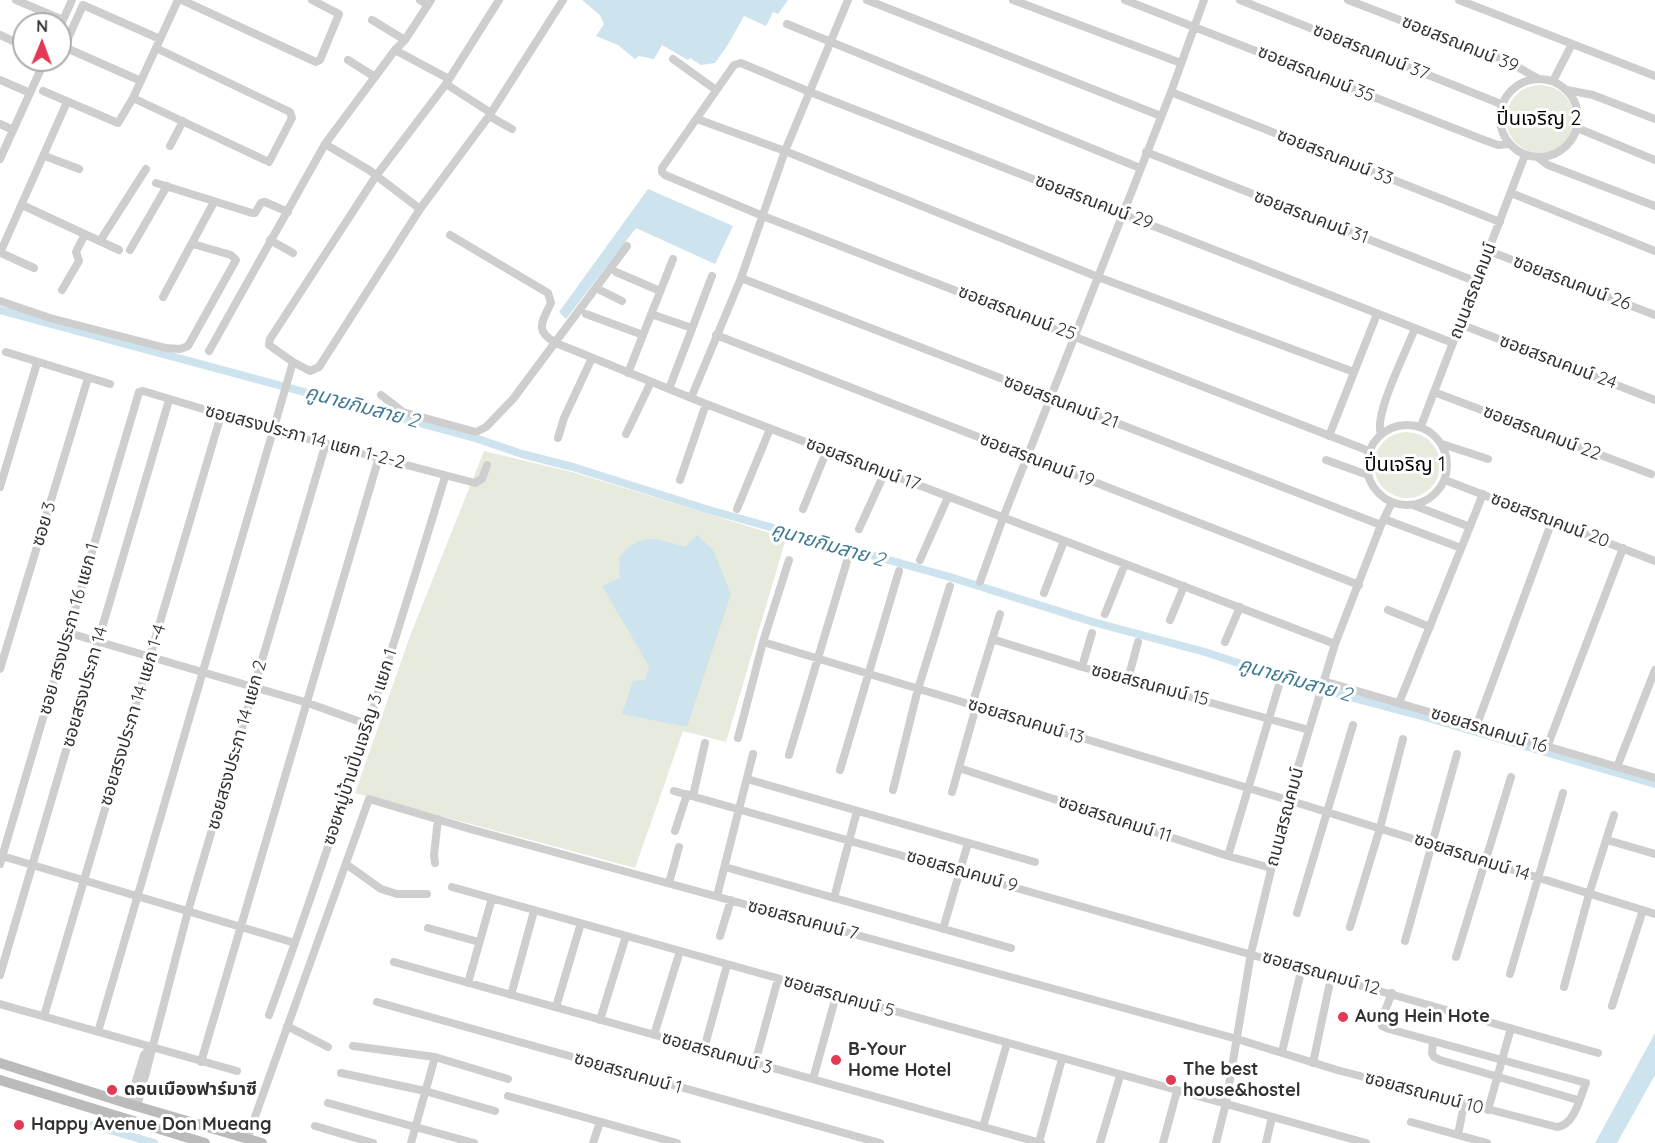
<!DOCTYPE html>
<html>
<head>
<meta charset="utf-8">
<style>
  body { margin:0 }
  #map { position:relative; width:1655px; height:1143px; overflow:hidden; background:#fff; font-family:Quicksand,sans-serif }
  canvas { display:block }
  .north { position:absolute; left:12px; top:12px; width:60px; height:60px; box-sizing:border-box; background:#fff; border:2px solid #adadad; border-radius:50%; rotate:1deg; font-size:16px; font-weight:700; line-height:24px; text-align:center; color:#313131 }
  .north::after { content:''; display:block; margin:auto; width:21px; height:27px; background:#e33954; clip-path:polygon(50% 0,100% 100%,50% 72%,0 100%) }
</style>
</head>
<body>
<div id="map">
<canvas width="1655" height="1143"></canvas>
<div class="north">N</div>
</div>
<script>
const c = document.querySelector('canvas').getContext('2d');
c.lineJoin = 'round';
function paint(path, color) {
  c.fillStyle = color;
  c.fill(path, 'evenodd');
}
function stroke(path, color, width, dash) {
  c.strokeStyle = color;
  c.lineWidth = width;
  c.lineCap = dash ? 'butt' : 'round';
  c.setLineDash(dash || []);
  c.stroke(path);
}
function write(font, color, halo, rows, align = 'center') {
  c.font = font + ' Quicksand,"Noto Sans Thai",sans-serif';
  c.lineWidth = 6;
  c.setLineDash([]);
  c.textBaseline = 'middle';
  c.strokeStyle = halo;
  c.fillStyle = color;
  for (const [text, x, y, turn = 0] of rows) {
    c.save();
    c.translate(x, y);
    c.rotate((+turn || 0) * Math.PI / 180);
    c.textAlign = isNaN(turn) ? turn : align;
    if (halo) c.strokeText(text, 0, 0);
    c.fillText(text, 0, 0);
    c.restore();
  }
}
const green = new Path2D(`
  M1506 119a34 34 0 1 1 68 0a34 34 0 1 1-68 0Z
  M1374 465a33 33 0 1 1 66 0a33 33 0 1 1-66 0Z
  M484 451 572 472 786 538 726 742 683 731 635 868 355 793 410 636Z`);
const water = new Path2D(`
  M582 0H788L778 14 773 12 766 26 744 16 727 46 715 63 701 65 690 58 688 60 662 45 654 59 639 56 635 59 618 45 596 36 604 24 600 15Z
  M648 189 733 226 715 264 636 228 566 319 559 312Z
  M697 535 713 550 731 594 687 727 622 714 633 681 645 680 649 666 602 586 620 578 619 558C640 531 656 538 685 547Z
  M1655 1033V1075L1617 1143H1595Z`);
const canal = new Path2D(`
  M0 310 475 438 522 454 573 467 709 510 950 577 1093 622 1205 652 1308 686 1425 717 1655 784
  M93 1125 154 1143`);
const minor = new Path2D(`
  M16 0 63 20
  M182 0 316 62 320 60 339 14 312 0
  M420 0 428 5
  M499 0 446 84 376 176 270 339 269 345 293 362 310 371 319 367 420 209 489 116 563 0
  M867 0 1161 116
  M1013 0 1181 63
  M1125 0 1484 140 1498 145 1508 144
  M1240 0 1501 104
  M1348 0 1507 61 1537 78
  M1459 0 1655 76
  M372 20 405 40
  M787 24 1140 168
  M60 27 72 0
  M0 35 24 46
  M395 50 449 79
  M673 59 716 90
  M348 60 375 77
  M1500 118a39 39 0 1 1 78 0a39 39 0 1 1-78 0Z
  M0 80 30 93
  M141 81 64 47 83 5 160 39
  M1553 81 1572 44
  M446 84 491 113
  M1567 90 1593 95 1655 119
  M43 91 118 123 133 98 178 0
  M1171 92 1500 222
  M133 98 269 162 292 118 290 112 156 48
  M489 116 512 129
  M697 119 785 151 1098 277 1354 372
  M0 124 13 130
  M1577 128 1655 160
  M325 144 369 170 420 209
  M170 146 183 121
  M1146 152 1477 282
  M45 156 79 169
  M1537 157 1548 165 1655 206
  M0 159 45 60
  M156 183 252 213H255L261 203 265 202 288 212
  M1511 193 1655 251
  M22 205 119 250
  M450 235 548 293 551 303C542 322 534 331 556 343L706 404 1335 644
  M270 240 293 253
  M100 241 146 169
  M130 250 167 186
  M1489 251 1655 315
  M0 253 67 102
  M1 253 34 268
  M616 272 660 291
  M741 278 1381 525
  M596 288 622 301
  M62 290 79 261 76 252 85 234
  M163 297 214 202
  M0 301 50 318 166 348 180 349 188 346 236 260 231 255 193 244
  M586 314 643 335
  M651 314 692 328
  M1460 324 1655 400
  M716 335 1359 585
  M209 351 325 144 395 50 405 40 431 0
  M6 352 110 384
  M628 373 673 259
  M669 389 712 276
  M1434 392 1651 474
  M381 395 403 412 476 432 486 427 513 399 627 246
  M691 398 741 278 785 151 848 0
  M1367 465a40 40 0 1 1 80 0a40 40 0 1 1-80 0Z
  M1421 426 1525 155
  M626 434 651 382
  M1381 434C1373 416 1407 350 1415 328
  M1329 436 1377 314
  M558 438 564 418 592 358
  M1442 444 1488 459
  M1369 451 763 216 665 175 662 172V168L734 65 741 63 810 92 1453 343
  M1326 460 1368 475
  M680 480 706 404
  M1445 480 1655 561
  M0 487 37 363
  M1413 505 1470 527
  M737 509 770 429
  M803 509 827 450
  M1384 519 1461 548
  M859 529 885 472
  M920 560 948 497
  M980 582 1003 518 1171 92 1204 0
  M1044 593 1064 541
  M1388 610 1430 627
  M1105 614 1125 564
  M1170 620 1184 586
  M69 633 308 703 369 725
  M992 639 1082 667 1309 730
  M763 642 1288 800 1655 914
  M1225 642 1240 607
  M1082 667 1092 633
  M0 669 88 378
  M1128 679 1138 642
  M1323 681 1655 778
  M1399 703 1483 494
  M972 705 1000 614
  M1476 727 1552 521
  M738 738 763 642 789 560
  M1547 747 1623 548
  M789 755 847 561
  M1617 767 1655 670
  M959 768 1228 856 1271 868
  M840 770 899 571
  M747 779 1035 862
  M893 790 918 689 950 586
  M674 791 1598 1053
  M952 792 976 707
  M693 796 705 743
  M675 831 687 794
  M1607 840 1655 854
  M2 856 295 943
  M1228 856 1279 685
  M435 863 434 855 438 819
  M0 864 139 392 143 391 273 430 475 483 482 479 487 465
  M346 864 381 889 397 894H427
  M725 867 1011 948
  M669 883 679 847
  M452 887 1366 1143
  M717 896 753 754
  M834 898 857 811
  M1297 913 1353 725
  M1350 927 1380 828 1403 739
  M428 928 479 942
  M943 929 968 843
  M720 936 731 900
  M1405 941 1457 754
  M1456 957 1511 777
  M394 962 1041 1143
  M1510 974 1563 793
  M0 975 169 400
  M468 983 492 898
  M1564 987 1589 894 1614 815
  M511 995 534 911
  M377 1002 880 1143
  M0 1004 237 1071
  M1612 1006 1643 910
  M556 1007 581 923
  M269 1015C334 838 390 657 445 477
  M44 1016 221 415
  M600 1020 626 936
  M287 1026 328 1047
  M98 1032 293 362
  M654 1035 680 951
  M1433 1041 1432 1053 1434 1057 1440 1060 1578 1100
  M353 1046 435 1057 508 1079
  M704 1049 727 965
  M1282 1052 1302 967
  M201 1062 379 457
  M755 1063 778 979
  M1313 1063 1329 987
  M341 1073 425 1091 495 1111
  M813 1079 836 996
  M508 1096 677 1143
  M328 1103 474 1143
  M129 1104 144 1055 151 1047
  M137 1107 188 911 326 443
  M1488 1110 1511 1028
  M1411 1122 1487 1143
  M315 1126 373 1143
  M983 1127 1007 1043
  M1458 1135 1464 1104
  M247 1139 369 799 470 829 1237 1039 1337 1070 1557 1127C1575 1125 1580 1097 1586 1083L1389 1029 1382 1026 1381 1021 1392 993
  M1039 1142 1062 1059
  M411 1143 435 1057
  M593 1143 600 1122
  M1100 1143 1120 1076
  M1163 1143 1177 1091
  M1216 1143 1226 1103 1251 953 1288 800 1335 644 1381 525 1392 502
  M1266 1143 1272 1117`);
const secondary = new Path2D(`
  M0 1063 129 1104 262 1143
  M0 1080 205 1143`);
const markers = [
  [1343,1017,6,"#e33954"],
  [836,1060,6,"#e33954"],
  [1171,1080,6,"#e33954"],
  [112,1090,6,"#e33954"],
  [19,1125,6,"#e33954"]
];
const streetNames = [
  ["ซอยสรณคมน์ 39",1460,44,22],
  ["ซอยสรณคมน์ 37",1371,52,22],
  ["ซอยสรณคมน์ 35",1316,74,22],
  ["ซอยสรณคมน์ 33",1335,157,22],
  ["ซอยสรณคมน์ 29",1094,202,21],
  ["ซอยสรณคมน์ 31",1311,217,21],
  ["ซอยสรณคมน์ 26",1572,283,21],
  ["ถนนสรณคมน์",1473,291,-69],
  ["ซอยสรณคมน์ 25",1017,313,21],
  ["ซอยสรณคมน์ 24",1558,362,21],
  ["ซอยสรณคมน์ 21",1061,402,21],
  ["ซอยสรณคมน์ 22",1542,433,21],
  ["ซอยสรงประภา 14 แยก 1-2-2",305,437,15],
  ["ซอยสรณคมน์ 19",1037,460,21],
  ["ซอยสรณคมน์ 17",863,464,21],
  ["ซอยสรณคมน์ 20",1550,520,21],
  ["ซอย 3",44,524,-73],
  ["ซอย สรงประภา 16 แยก 1",69,629,-74],
  ["ซอยสรณคมน์ 15",1150,685,15],
  ["ซอยสรงประภา 14",85,687,-74],
  ["ซอยสรงประภา 14 แยก 1-4",133,715,-73],
  ["ซอยสรณคมน์ 13",1026,721,17],
  ["ซอยสรณคมน์ 16",1489,730,17],
  ["ซอยสรงประภา 14 แยก 2",237,745,-74],
  ["ซอยหมู่บ้านปิ่นเจริญ 3 แยก 1",360,747,-72],
  ["ถนนสรณคมน์",1285,817,-75],
  ["ซอยสรณคมน์ 11",1115,819,18],
  ["ซอยสรณคมน์ 14",1472,857,18],
  ["ซอยสรณคมน์ 9",962,871,16],
  ["ซอยสรณคมน์ 7",803,920,15],
  ["ซอยสรณคมน์ 12",1321,973,16],
  ["ซอยสรณคมน์ 5",839,996,16],
  ["ซอยสรณคมน์ 3",717,1053,16],
  ["ซอยสรณคมน์ 1",628,1073,16],
  ["ซอยสรณคมน์ 10",1424,1093,15]
];
const poiNames = [
  ["Aung Hein Hote",1355,1017],
  ["B-Your",848,1050],
  ["Home Hotel",848,1071],
  ["The best",1183,1070],
  ["house&hostel",1183,1091],
  ["ดอนเมืองฟาร์มาซี",124,1090],
  ["Happy Avenue Don Mueang",31,1125]
];
const neighbourhoodNames = [
  ["ปิ่นเจริญ 2",1539,119],
  ["ปิ่นเจริญ 1",1405,465]
];
const waterNames = [
  ["คูนายกิมสาย 2",362,407,15],
  ["คูนายกิมสาย 2",828,545,16],
  ["คูนายกิมสาย 2",1295,680,16]
];
paint(green, '#e6ebdd');
paint(water, '#cde3ed');
stroke(canal, '#cde3ed', 8);
stroke(minor, '#cecece', 8);
stroke(secondary, '#bbb', 10);
for (const [x, y, r, color] of markers) {
  const dot = new Path2D();
  dot.arc(x, y, r, 0, 2 * Math.PI);
  c.fillStyle = color;
  c.fill(dot);
  stroke(dot, '#fff', 2);
}
write('18px', '#313131', '#fff', streetNames);
write('bold 18px', '#313131', '#fff', poiNames, 'left');
write('20px', '#000', '#fff', neighbourhoodNames);
write('italic 20px', '#407a93', '#fff', waterNames);
</script>
</body>
</html>
